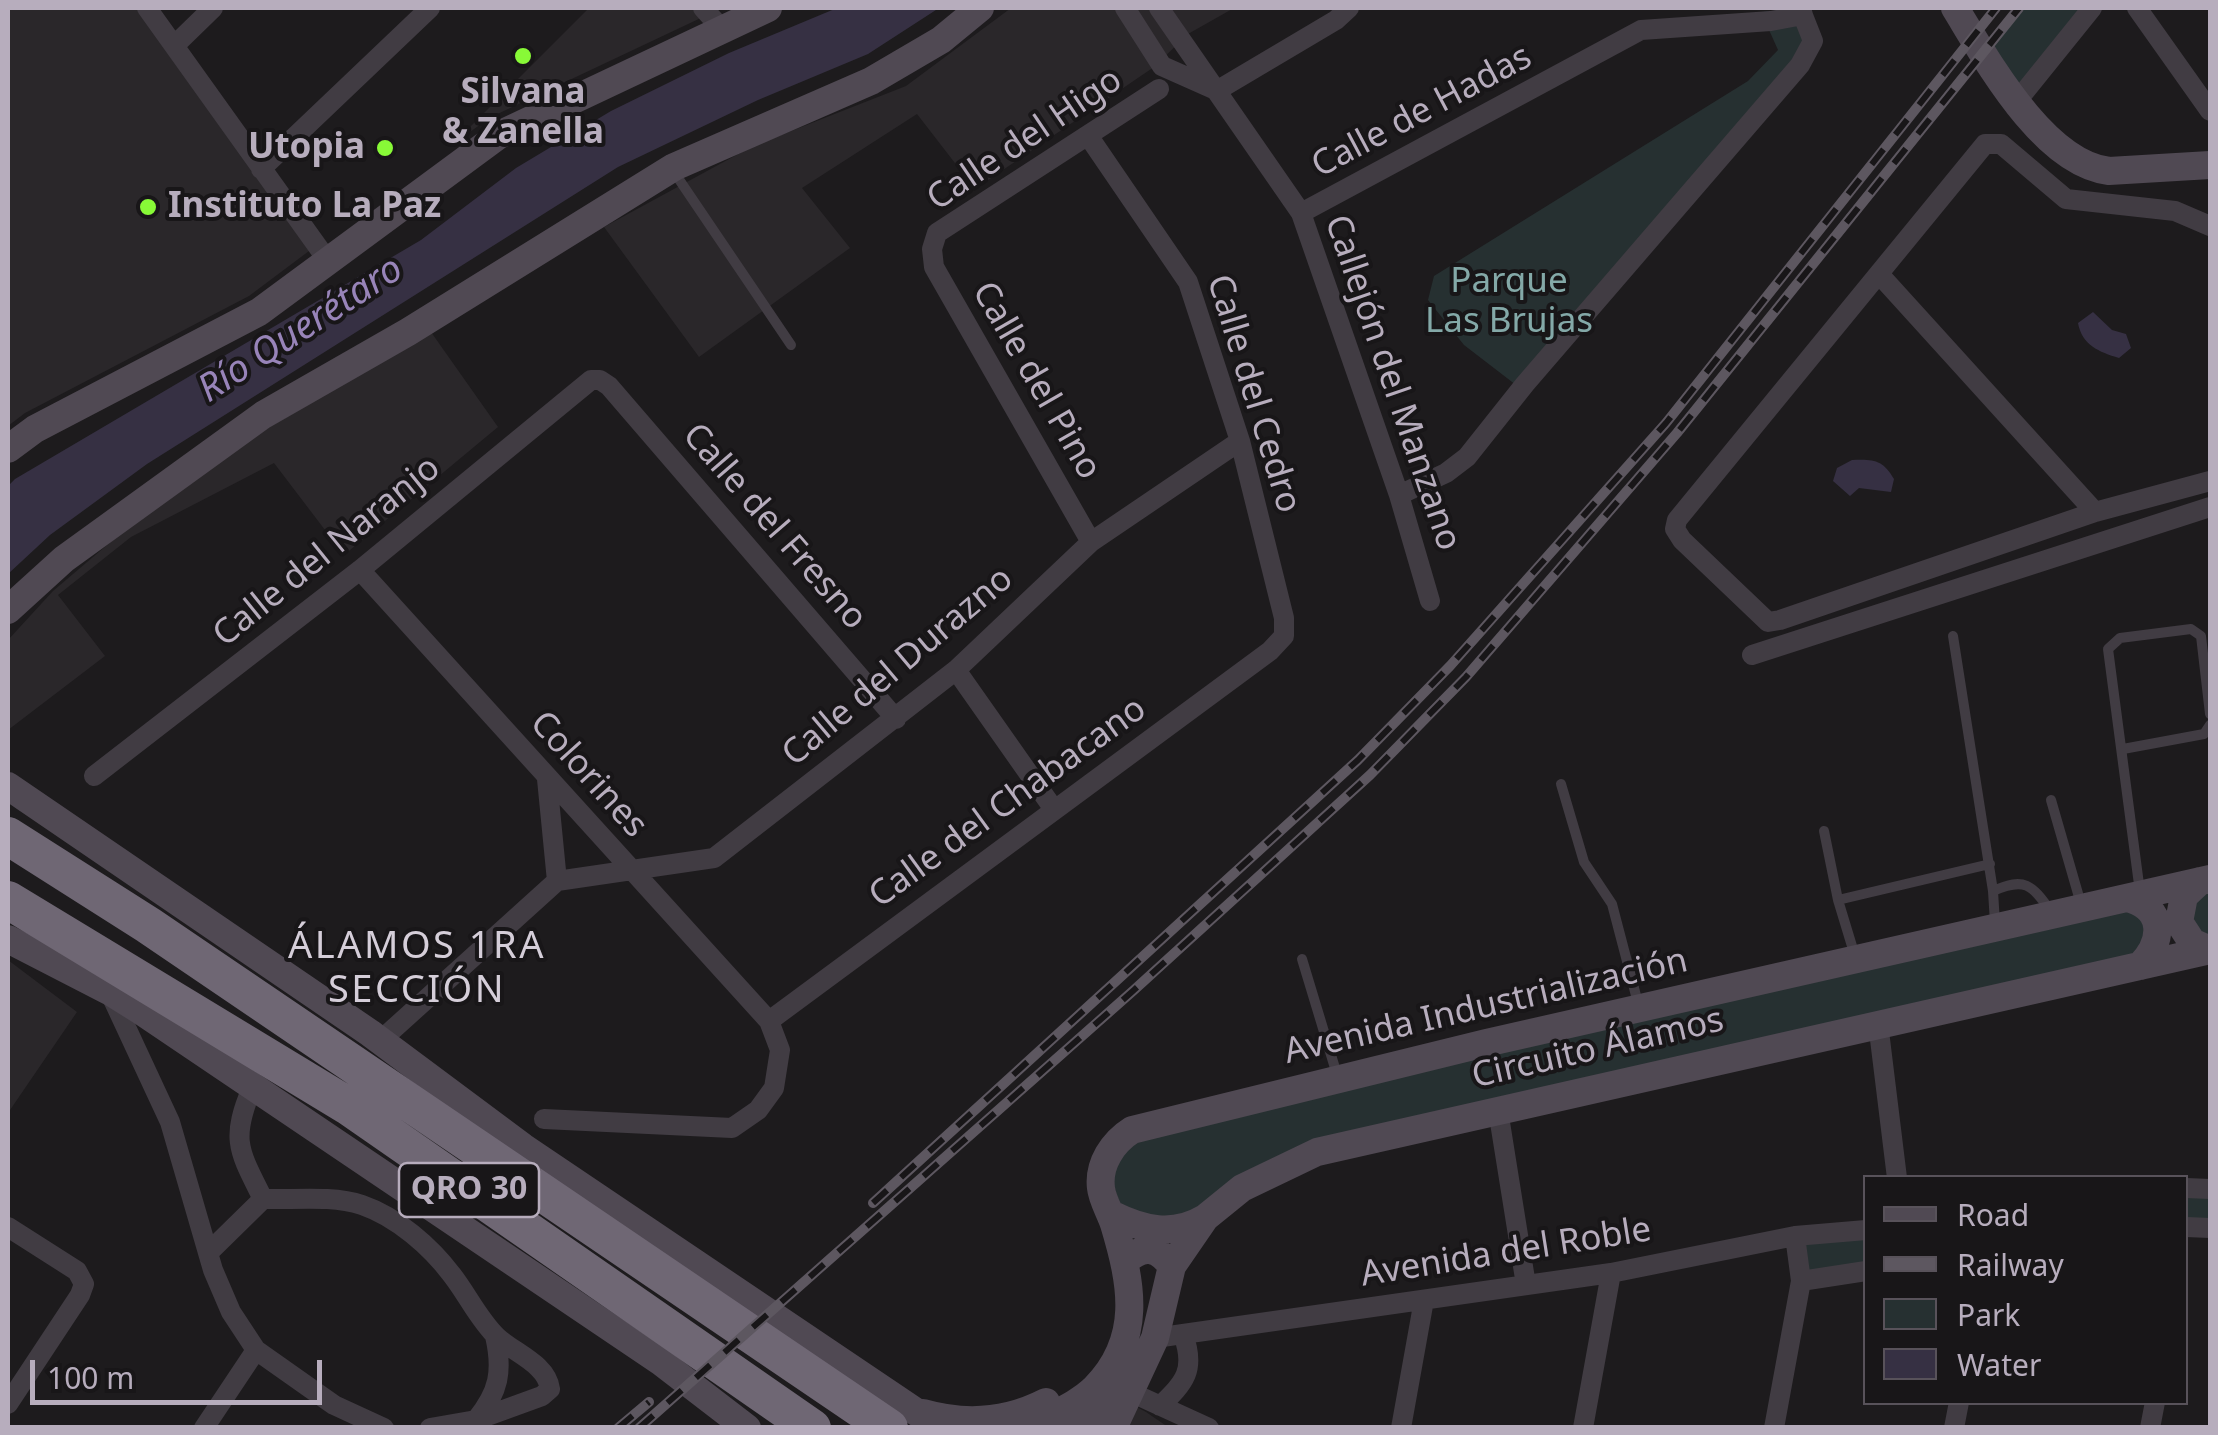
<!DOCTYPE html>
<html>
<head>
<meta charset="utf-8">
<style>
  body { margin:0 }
  #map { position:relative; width:2218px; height:1435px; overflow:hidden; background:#1d1b1d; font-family:"Noto Sans",sans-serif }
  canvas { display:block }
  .frame { position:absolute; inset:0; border:10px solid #b7adbd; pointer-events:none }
  .legend { position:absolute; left:1863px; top:1175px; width:325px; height:230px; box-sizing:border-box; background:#181618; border:2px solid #58525a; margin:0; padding:12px 18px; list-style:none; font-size:30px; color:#b7adbd }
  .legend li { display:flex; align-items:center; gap:20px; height:50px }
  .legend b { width:50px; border:2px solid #58525a }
  .scale { position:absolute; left:30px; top:1360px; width:292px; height:45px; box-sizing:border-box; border:5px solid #b7adbd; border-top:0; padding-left:12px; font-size:30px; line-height:35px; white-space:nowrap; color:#b7adbd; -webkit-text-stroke:8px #181618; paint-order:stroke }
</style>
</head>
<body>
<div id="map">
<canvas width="2218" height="1435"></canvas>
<div class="frame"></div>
<ul class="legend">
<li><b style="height:12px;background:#504953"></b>Road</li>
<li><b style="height:12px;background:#5d5760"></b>Railway</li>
<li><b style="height:28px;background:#263031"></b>Park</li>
<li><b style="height:28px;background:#363043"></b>Water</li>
</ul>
<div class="scale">100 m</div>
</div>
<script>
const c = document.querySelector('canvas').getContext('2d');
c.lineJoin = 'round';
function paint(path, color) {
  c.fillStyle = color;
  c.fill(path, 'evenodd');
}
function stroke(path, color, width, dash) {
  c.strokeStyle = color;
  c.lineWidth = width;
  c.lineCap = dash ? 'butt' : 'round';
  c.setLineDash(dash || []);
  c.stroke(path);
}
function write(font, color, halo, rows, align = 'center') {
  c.font = font + ' "Noto Sans",sans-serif';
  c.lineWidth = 8;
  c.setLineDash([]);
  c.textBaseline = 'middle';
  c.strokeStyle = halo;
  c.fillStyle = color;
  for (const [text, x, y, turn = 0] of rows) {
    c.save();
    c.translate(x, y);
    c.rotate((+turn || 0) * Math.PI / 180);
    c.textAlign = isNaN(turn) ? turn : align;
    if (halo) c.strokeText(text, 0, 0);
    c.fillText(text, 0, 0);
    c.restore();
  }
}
const built = new Path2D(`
  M8 8H147L317 245 249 296 25 413 8 426Z
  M589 8H722L489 118 451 146Z
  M1011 8H1234L1188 34 1154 67 975 189 917 114 802 188 850 248 699 357 604 227 753 146 906 86Z
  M431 332 498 427 344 555 274 463 131 537 58 595 105 656 8 730V640L53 591 193 472Z
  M8 960 77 1012 8 1113Z
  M1124 1400 1146 1412 1168 1427 1113 1428Z`);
const green = new Path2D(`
  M2019 8H2092L2017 101 1991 44Z
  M1795 9 1811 40 1516 385 1464 345 1428 300 1434 276 1748 81 1778 50 1761 12Z
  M2210 891V934L2196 937 2184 920 2194 895Z
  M2135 907 2152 928 2139 954 1316 1140 1185 1224 1127 1217C1109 1181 1107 1174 1133 1142L1533 1045Z
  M2186 1188 2210 1189V1228L2186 1227Z
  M1865 1230V1271L1801 1281 1795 1236Z`);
const water = new Path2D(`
  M837 8H939L868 54 758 100 618 167 147 464 50 535 8 574V486L15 479 421 240 516 168 611 111 729 53Z
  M2093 312 2112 330 2126 334 2131 348 2119 358C2099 352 2082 345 2078 323Z
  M1852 460C1874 459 1883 460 1894 479L1891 492 1859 488 1850 496 1833 481 1837 468Z`);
const lane = new Path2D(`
  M674 172 791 345
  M1953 636 1993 891
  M2123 749 2204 734 2210 725
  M1561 784 1584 862 1612 904 1639 1007
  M2051 800 2081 904
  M1824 831 1838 900 1855 956
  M2140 892 2108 649 2120 638 2191 629 2201 636 2210 714
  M1838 900 1990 864
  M1995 923 1993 891C2027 876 2032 886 2053 914
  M1302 959 1338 1078`);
const street = new Path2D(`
  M147 8 328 261
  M703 8 721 28
  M1125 8 1162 66 1216 90
  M1159 8 1301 213 1399 495 1430 601
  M2137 8 2210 111
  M175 45 213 8
  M1218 90 1336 20 1349 8
  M2017 101 2092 8
  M261 169 430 8
  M1301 213 1641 30 1771 21 1803 15
  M2210 226 2175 211 2066 199 2001 144H1985L1677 520 1675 529 1682 540 1768 622 1780 620 2095 512 2210 481
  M1879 274 2095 512
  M1399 495 1446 473 1467 457 1525 384 1800 65 1813 41 1800 8
  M1091 542 934 267 932 249 937 233 1159 89
  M360 570 769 1021 780 1050 774 1088 758 1110 732 1128 544 1119
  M1752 655 2210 507
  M956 670 1053 808
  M94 776 360 570 591 380H600L609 386 896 719
  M547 779 557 881
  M110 993 170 1122 213 1270 231 1312 256 1350 334 1405 384 1428
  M769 1021 1270 651 1284 636V618L1240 441 1188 282 1089 137
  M1878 1023 1897 1178
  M380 1041 557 881 714 858 956 670 1091 542 1240 441
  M252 1088C230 1140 239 1151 263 1199
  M1498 1110 1526 1285
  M2186 1188 2210 1189
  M8 1227 77 1271 84 1284 80 1295 8 1404
  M2186 1227 2210 1228
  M208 1253 263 1199C294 1200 332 1195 362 1205 397 1217 431 1247 452 1275 467 1294 479 1320 497 1337 514 1353 547 1364 550 1389L542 1396 476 1420 430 1428
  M1801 1281 1866 1271
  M1155 1338 1611 1273 1795 1236 1866 1230
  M1128 1391 1209 1428
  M1160 1406C1185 1382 1196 1370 1183 1334
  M476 1420C499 1392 503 1371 495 1336
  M204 1428 256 1350
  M1401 1428 1424 1300
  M1583 1428 1611 1273
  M1774 1428 1801 1281 1795 1236
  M1954 1428 1959 1402
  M2150 1428 2155 1402`);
const secondary = new Path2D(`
  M1955 8C1987 60 2043 163 2109 171L2210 165
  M8 449 35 429 259 312 499 135 768 8
  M8 610 64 559 263 415 408 332 674 167 871 81 941 40 980 8
  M8 786 370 1033 523 1147 940 1428
  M2200 881 2184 896 2179 922 2192 942 2210 950
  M2127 898C2166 908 2164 941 2140 966
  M8 939 109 991 141 1011 661 1362 747 1428
  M1111 1214C1143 1230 1173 1237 1205 1218
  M1125 1261C1144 1245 1156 1246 1172 1266
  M923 1413C965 1425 1007 1422 1046 1402
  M1029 1428C1049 1416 1078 1405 1095 1388 1143 1339 1132 1284 1114 1224 1110 1212 1102 1199 1101 1188 1098 1164 1113 1142 1132 1130L1486 1043 2210 879
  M1069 1428 1123 1394
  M1113 1428 1155 1338 1172 1266 1205 1218 1242 1188 1317 1152 2210 950`);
const highway = new Path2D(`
  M8 836 148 925 889 1428
  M8 900 348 1106 812 1428`);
const rail = new Path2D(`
  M873 1203 1358 760 1450 666 1666 423 1996 8
  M618 1428 649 1402
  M639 1428 1134 990 1370 775 1466 677 1677 433 2019 8`);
const markers = [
  [523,56,10,"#88f937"],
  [385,148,10,"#88f937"],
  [148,207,10,"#88f937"]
];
const shields = [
  [469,1190,140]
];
const shieldNames = [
  ["QRO 30",469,1190]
];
const poiNames = [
  ["Silvana",523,93],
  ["& Zanella",523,133],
  ["Utopia",365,148,"right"],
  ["Instituto La Paz",168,207,"left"]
];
const streetNames = [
  ["Calle de Hadas",1422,112,-28],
  ["Calle del Higo",1025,140,-34],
  ["Calle del Pino",1036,381,60],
  ["Callejón del Manzano",1392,383,71],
  ["Calle del Cedro",1253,394,73],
  ["Calle del Fresno",774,527,49],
  ["Calle del Naranjo",327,552,-39],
  ["Calle del Durazno",898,667,-40],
  ["Colorines",588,775,48],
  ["Calle del Chabacano",1008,803,-36],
  ["Avenida Industrialización",1486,1007,-13],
  ["Circuito Álamos",1598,1049,-13],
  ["Avenida del Roble",1506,1253,-9]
];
const parkNames = [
  ["Parque",1509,282],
  ["Las Brujas",1509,322]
];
const waterNames = [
  ["Río Querétaro",301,330,-33]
];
const neighbourhoodNames = [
  ["ÁLAMOS 1RA",417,947],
  ["SECCIÓN",417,991]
];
paint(built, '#2a272a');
paint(green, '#263031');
paint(water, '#363043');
stroke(lane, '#413c43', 10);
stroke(street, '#413c43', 20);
stroke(secondary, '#504953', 28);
stroke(highway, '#6f6774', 38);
stroke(rail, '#5d5760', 10);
stroke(rail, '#181618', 6, [19]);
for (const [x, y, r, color] of markers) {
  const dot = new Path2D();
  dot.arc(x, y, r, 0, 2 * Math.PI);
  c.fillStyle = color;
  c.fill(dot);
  stroke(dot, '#181618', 4);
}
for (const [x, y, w] of shields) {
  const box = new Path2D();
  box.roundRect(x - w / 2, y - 27, w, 54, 8);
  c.fillStyle = '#181618';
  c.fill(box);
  stroke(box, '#b7adbd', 2.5);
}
write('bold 32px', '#b7adbd', null, shieldNames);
write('bold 35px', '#b7adbd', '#181618', poiNames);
write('35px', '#b7adbd', '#181618', streetNames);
write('35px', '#84a9a8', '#181618', parkNames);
write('italic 38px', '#9884b9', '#181618', waterNames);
c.letterSpacing = '2.5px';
write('38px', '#d5ced9', '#181618', neighbourhoodNames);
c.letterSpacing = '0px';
</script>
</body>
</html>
